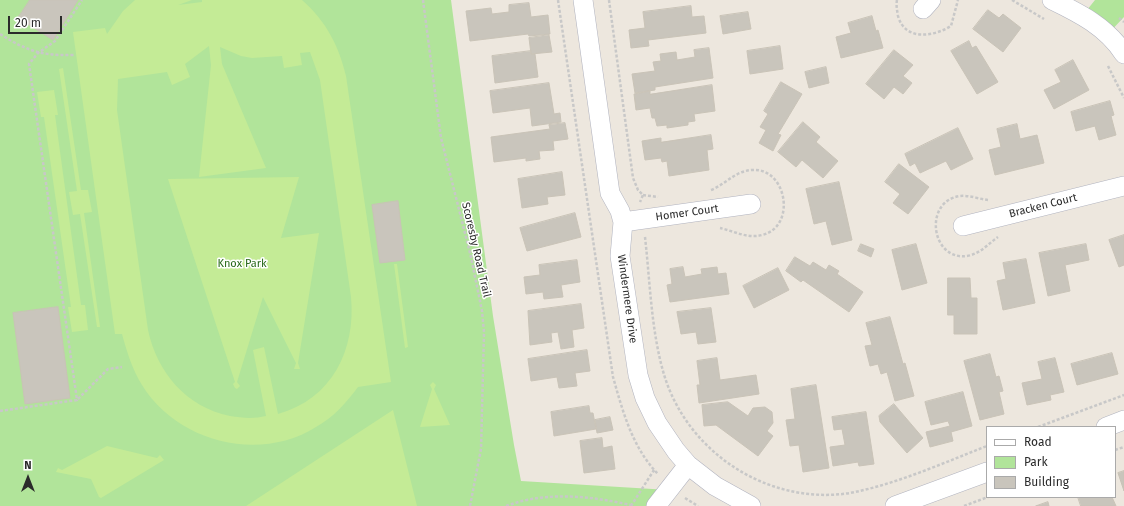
<!DOCTYPE html>
<html>
<head>
<meta charset="utf-8">
<style>
  body { margin:0 }
  #map { position:relative; width:1124px; height:506px; overflow:hidden; background:#ede7de; font-family:"Fira Sans",sans-serif }
  canvas { display:block }
  .legend { position:absolute; left:986px; top:426px; width:130px; height:72px; box-sizing:border-box; background:#fff; border:1px solid #aaa; margin:0; padding:5px 7px; list-style:none; font-size:12px; color:#2b2b2b }
  .legend li { display:flex; align-items:center; gap:8px; height:20px }
  .legend b { width:20px; border:1px solid #aaa }
  .north { position:absolute; left:8px; top:458px; width:40px; height:40px; -webkit-text-stroke:3px #fff; paint-order:stroke; rotate:0deg; font-size:11px; font-weight:700; line-height:16px; text-align:center; color:#2b2b2b }
  .north::after { content:''; display:block; margin:auto; width:14px; height:18px; background:#2b2b2b; clip-path:polygon(50% 0,100% 100%,50% 72%,0 100%) }
  .scale { position:absolute; left:8px; top:16px; width:54px; height:18px; box-sizing:border-box; border:2px solid #2b2b2b; border-top:0; padding-left:5px; font-size:12px; line-height:14px; white-space:nowrap; color:#2b2b2b; -webkit-text-stroke:3px #fff; paint-order:stroke }
</style>
</head>
<body>
<div id="map">
<canvas width="1124" height="506"></canvas>
<ul class="legend">
<li><b style="height:5px;background:#fff"></b>Road</li>
<li><b style="height:11px;background:#b1e49a"></b>Park</li>
<li><b style="height:11px;background:#c9c5bc"></b>Building</li>
</ul>
<div class="north">N</div>
<div class="scale">20 m</div>
</div>
<script>
const c = document.querySelector('canvas').getContext('2d');
c.lineJoin = 'round';
function paint(path, color) {
  c.fillStyle = color;
  c.fill(path, 'evenodd');
}
function stroke(path, color, width, dash) {
  c.strokeStyle = color;
  c.lineWidth = width;
  c.lineCap = dash ? 'butt' : 'round';
  c.setLineDash(dash || []);
  c.stroke(path);
}
function write(font, color, halo, rows, align = 'center') {
  c.font = font + ' "Fira Sans",sans-serif';
  c.lineWidth = 3;
  c.setLineDash([]);
  c.textBaseline = 'middle';
  c.strokeStyle = halo;
  c.fillStyle = color;
  for (const [text, x, y, turn = 0] of rows) {
    c.save();
    c.translate(x, y);
    c.rotate((+turn || 0) * Math.PI / 180);
    c.textAlign = isNaN(turn) ? turn : align;
    if (halo) c.strokeText(text, 0, 0);
    c.fillText(text, 0, 0);
    c.restore();
  }
}
const green = new Path2D(`
  M0 0H451L493 316 514 445 521 481 669 490 656 506H0Z
  M1095 0H1124V17L1107 35 1083 15Z`);
const pitch = new Path2D(`
  M135 0H192L178 5 202 2V0H302C326 21 339 46 346 76L391 382 358 387C346 403 334 417 316 427 259 463 177 442 142 385 132 369 127 352 122 334H115L73 32 105 28 107 34 123 11ZM209 46 211 65 199 177 266 168 222 64 220 47 241 56 252 58 282 56 284 68 302 65 300 53 310 52 320 80 351 297C356 350 332 399 278 414L264 347 253 350 266 416C254 419 242 418 230 416 186 407 157 372 148 330L117 110 118 79 167 72 172 85 190 77 185 64Z
  M63 68 81 190H88L92 212 84 213 100 327H97L80 214 73 215 69 192 77 191 59 69Z
  M54 90 58 115H55L81 305H85L88 330 72 332 68 307H71L44 117H41L37 92Z
  M299 177 281 238 319 233 298 363 300 369H294L296 363 263 297 237 382 240 386 237 389 235 388 233 384 235 382 168 179Z
  M394 264H397L408 347 405 348Z
  M433 382 436 385 434 389 450 425 420 427 432 389 430 385Z
  M393 410 417 506H246Z
  M107 446 157 458 160 455 164 460 101 498 99 497 91 479 56 472 58 468 62 470Z`);
const building = new Path2D(`
  M30 0H78L53 40 18 18Z
  M529 3 531 17 548 15 550 34 529 36 528 34 470 41 466 11 491 8 492 14 509 12V5Z
  M691 6 692 17 704 16 706 33 648 40 649 46 631 48 629 30 645 28 643 12Z
  M988 10 999 18 1003 14 1021 28 1003 52 973 29Z
  M748 12 751 29 723 34 720 16Z
  M872 16 876 31 878 30 883 48 841 58 836 37 851 33 848 23Z
  M549 35 552 52 531 54 529 38Z
  M969 41 972 48 976 46 998 82 977 94 951 51Z
  M780 46 783 69 750 74 747 51Z
  M709 48 713 78 655 87V90L635 93 632 74 655 71 653 62 661 61 660 54 676 52 677 60 695 57 694 50Z
  M894 50 913 65 903 76 912 83 903 94 894 87 884 99 866 84Z
  M531 51V54H535L538 77 495 83 492 56Z
  M1073 60 1089 90 1054 109 1044 90 1061 82 1055 70Z
  M826 67 829 83 809 88 805 72Z
  M781 82 802 94 778 134 781 135 773 151 759 143 766 130 760 127 768 114 764 111Z
  M549 83 554 114 560 113 561 122 532 126 530 108 493 113 490 91Z
  M712 85 715 111 694 114 695 121 688 122V125L667 128V125L657 126 655 118H652L650 108 636 110 634 94 650 91V94Z
  M1110 101 1114 115 1111 116 1116 135 1099 140 1095 126 1076 131 1071 112Z
  M803 122 820 137 816 142 838 161 823 178 802 160 796 167 778 152Z
  M565 123 568 139 553 141 554 150 539 151 540 159 526 161V158L494 162 491 137 550 129 549 125Z
  M1017 124 1020 139 1037 135 1044 163 995 175 989 150 1001 147 997 129Z
  M958 128 973 159 951 170 946 161 920 173 915 163 910 166 905 154Z
  M711 135 713 149 707 150 709 170 669 176 667 161 662 162 661 158 645 160 642 141 661 138V142Z
  M899 164 929 187 908 214 893 203 900 194 885 182Z
  M562 172 565 195 547 197 548 204 522 208 518 179Z
  M839 182 852 240 832 245 826 221 814 224 806 189Z
  M398 201 405 260 380 263 372 205Z
  M575 213 581 237 527 251 520 228Z
  M1124 235V265L1119 267 1109 240Z
  M861 244 874 249 871 257 858 251Z
  M916 244 927 283 902 290 892 250Z
  M1086 244 1089 260 1065 265 1070 291 1048 296 1039 253Z
  M795 257 810 266 813 262 826 270 829 265 839 271 837 274 863 292 849 312 803 280 801 282 786 271Z
  M1026 259 1035 303 1003 310 997 281 1006 279 1003 263Z
  M577 260 580 282 561 285 563 297 544 299 543 292 526 294 524 277 540 275 539 265Z
  M683 267 685 277 702 274 701 269 717 267 718 274 726 273 729 294 670 302 667 285 672 284 670 269Z
  M778 268 789 290 754 308 743 286Z
  M948 278H970L971 298H977V334H954V315H948Z
  M581 304 584 328 572 330 574 347 561 349 558 332 551 333 552 342 530 345 528 311Z
  M58 307 70 398 25 404 13 313Z
  M711 308 716 342 698 344 696 332 681 334 677 312Z
  M890 317 903 364 905 363 914 396 895 401 887 372 881 374 878 364 870 366 865 346 872 345 866 323Z
  M587 350 590 371 575 373 577 386 559 388 557 377 531 381 528 359Z
  M1112 353 1118 374 1077 385 1071 364Z
  M990 354 996 377 999 376 1003 391 999 392 1004 414 980 420 964 361Z
  M717 358 720 380 756 375 759 394 699 403 697 385H700L697 361Z
  M1055 358 1064 392 1050 395 1051 400 1027 405 1022 383 1042 379 1038 362Z
  M816 385 829 468 803 472 799 445 790 446 786 420 795 419 791 389Z
  M963 392 972 426 951 432 953 441 930 447 926 432 950 426 948 421 931 425 925 402Z
  M728 402 748 416 753 408 765 407 772 412 773 423 767 431 773 436 758 456 716 425 704 426 702 405Z
  M894 404 923 438 907 453 880 422 879 416Z
  M589 406 590 413H593L596 429 554 436 551 412Z
  M866 412 874 464 859 466 858 462 833 466 830 447 845 445 842 429 834 430 832 417Z
  M610 417 613 430 597 433 595 420Z
  M602 438 603 448 612 446 615 469 584 473 580 441Z
  M1124 471V491L1118 473Z
  M1078 497H1112L1116 506H1081Z
  M1048 502 1049 506H1036Z`);
const path = new Path2D(`
  M423 0 441 138 471 257 482 311 484 332 481 449 470 506
  M558 0 613 377C623 412 632 447 658 474
  M609 0 633 178 638 190 643 195 640 202
  M897 0C896 5 897 10 898 16 905 41 933 37 951 26L958 0
  M1012 0 1044 19
  M1119 18 1124 22
  M0 34C27 51 42 56 74 55
  M1108 66 1124 98
  M711 190C726 184 735 171 752 170 787 167 797 227 762 235 747 239 734 231 720 228
  M643 195 658 197
  M988 200C979 199 969 195 960 196 923 201 931 261 967 256 980 254 988 244 998 237
  M645 237C650 281 651 328 663 371 685 451 767 506 850 493 897 484 943 463 987 446
  M78 399 108 369 122 367
  M0 411 77 400 29 64 38 53 55 41 82 0
  M1038 427 1124 395
  M1115 450 1124 447
  M685 498 698 506
  M506 506C547 491 589 496 631 505
  M631 506 654 470
  M964 506 988 497`);
const minor = new Path2D(`
  M583 0 610 193 620 211 623 222 620 256 638 375 645 398 657 423 676 451 688 465 715 486 751 506
  M1052 0C1079 13 1107 27 1124 54
  M923 9 931 0
  M623 222 751 204
  M963 226 1124 186
  M1106 427 1124 420
  M656 506 688 465
  M895 506 987 472`);
const streetNames = [
  ["Bracken Court",1043,206,-14],
  ["Homer Court",687,213,-8],
  ["Scoresby Road Trail",476,250,77],
  ["Windermere Drive",627,299,82]
];
const parkNames = [
  ["Knox Park",242,264]
];
paint(green, '#b1e49a');
paint(pitch, '#c4eb96');
paint(building, '#c9c5bc');
stroke(building, '#c9c3b7', 1);
stroke(minor, '#b1b3bf', 20);
stroke(path, '#c8c8c8', 2.5, [3, 2]);
stroke(minor, '#fff', 19);
write('11px', '#2b2b2b', '#fff', streetNames);
write('11px', '#28691a', '#fff', parkNames);
</script>
</body>
</html>
